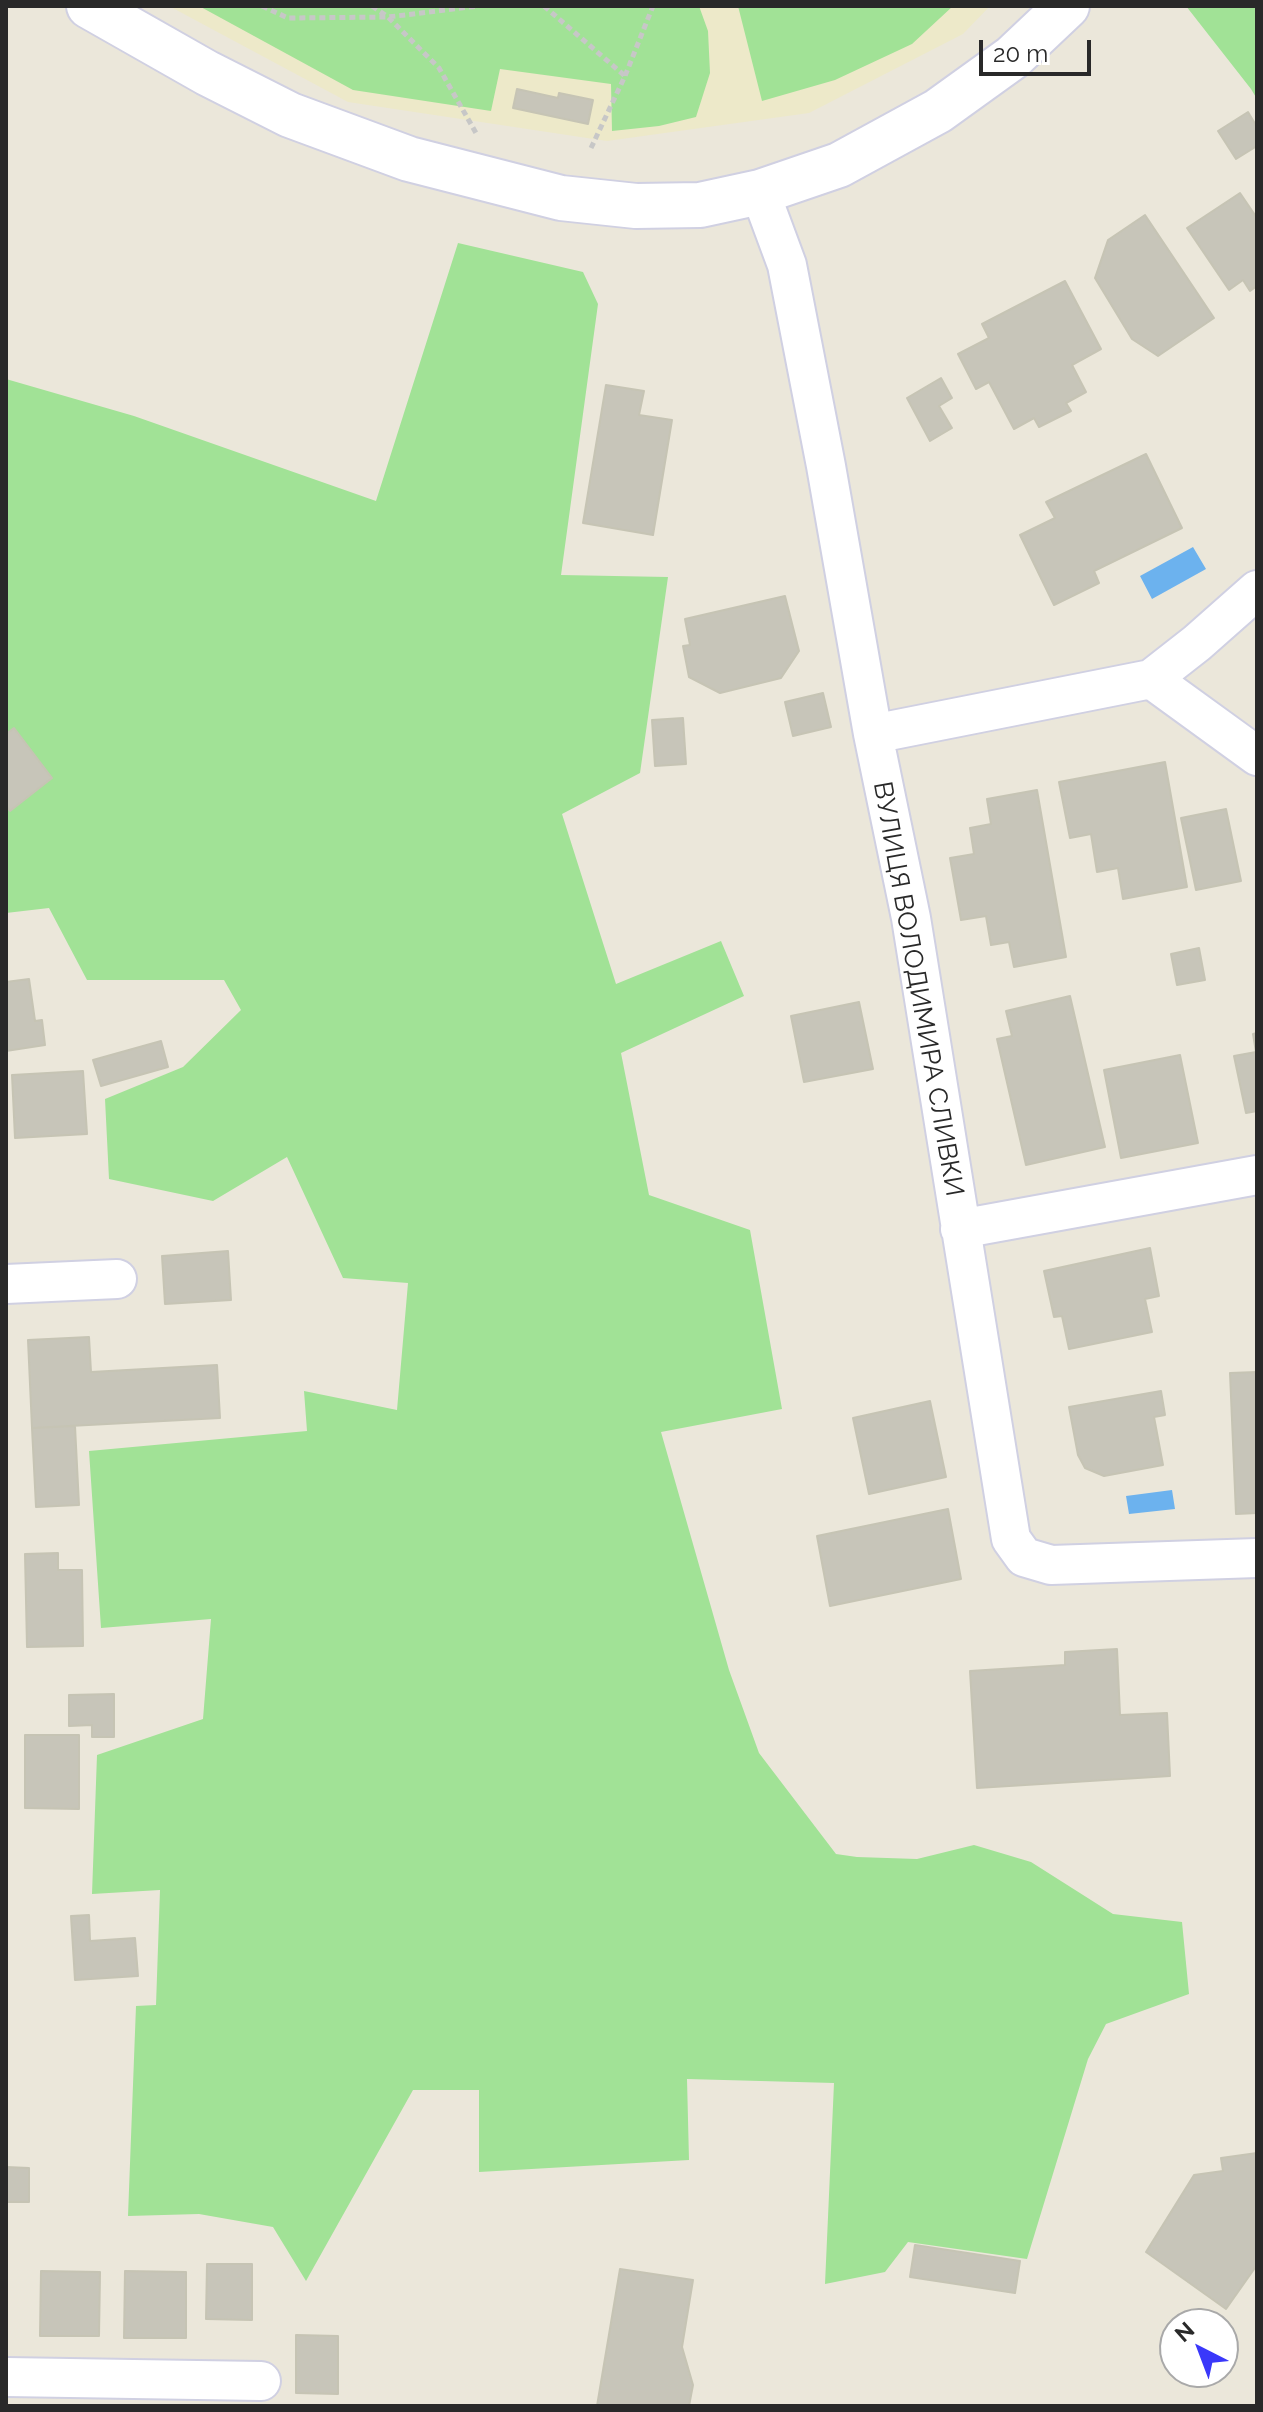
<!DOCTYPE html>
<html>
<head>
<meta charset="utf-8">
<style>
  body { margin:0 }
  #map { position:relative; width:1263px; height:2412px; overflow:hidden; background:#ebe7da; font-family:Raleway,sans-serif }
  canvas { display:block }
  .frame { position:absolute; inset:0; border:8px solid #292929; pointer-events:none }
  .north { position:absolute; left:1159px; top:2308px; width:80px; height:80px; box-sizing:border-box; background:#fff; border:2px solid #a9a9a9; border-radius:50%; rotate:318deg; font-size:22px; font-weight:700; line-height:32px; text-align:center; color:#292929 }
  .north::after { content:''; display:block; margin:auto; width:28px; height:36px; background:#3a38fa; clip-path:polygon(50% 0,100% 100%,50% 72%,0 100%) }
  .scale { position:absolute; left:979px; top:40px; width:112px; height:36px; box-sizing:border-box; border:4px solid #292929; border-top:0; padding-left:10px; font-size:24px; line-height:28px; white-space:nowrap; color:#292929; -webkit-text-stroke:6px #fff; paint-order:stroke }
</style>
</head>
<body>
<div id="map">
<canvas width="1263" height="2412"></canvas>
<div class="frame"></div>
<div class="north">N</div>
<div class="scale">20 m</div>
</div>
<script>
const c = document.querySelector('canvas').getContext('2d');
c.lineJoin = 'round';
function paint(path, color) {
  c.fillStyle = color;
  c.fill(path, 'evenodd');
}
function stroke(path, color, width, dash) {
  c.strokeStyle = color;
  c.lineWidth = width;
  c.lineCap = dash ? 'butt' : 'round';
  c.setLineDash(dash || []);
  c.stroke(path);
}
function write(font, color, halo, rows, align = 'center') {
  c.font = font + ' Raleway,sans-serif';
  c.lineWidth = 6;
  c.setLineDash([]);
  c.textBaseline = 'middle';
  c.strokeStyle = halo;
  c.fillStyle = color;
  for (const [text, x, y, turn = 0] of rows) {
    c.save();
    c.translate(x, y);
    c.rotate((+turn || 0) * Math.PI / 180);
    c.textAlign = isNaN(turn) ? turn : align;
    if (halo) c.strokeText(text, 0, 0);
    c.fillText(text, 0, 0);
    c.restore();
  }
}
const education = new Path2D(`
  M169 6H990L963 34 809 113 607 141 348 102Z`);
const green = new Path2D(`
  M199 6H699L708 31 710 73 696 117 659 126 612 131 611 84 500 69 491 111 353 90Z
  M738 6H953L912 44 835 80 762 101Z
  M1186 6H1257V99L1251 89Z
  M458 243 583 272 598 304 561 575 668 577 640 773 562 814 616 984 721 941 744 996 621 1053 649 1195 750 1230 782 1409 661 1432 729 1670 759 1753 836 1854 857 1857 917 1859 974 1845 1031 1862 1113 1914 1182 1922 1189 1994 1106 2024 1088 2059 1027 2259 908 2242 885 2272 825 2284 834 2083 687 2079 689 2160 479 2172V2090H413L306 2281 273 2227 199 2214 128 2216 136 2006 156 2005 160 1890 92 1894 97 1755 203 1719 211 1619 101 1628 89 1451 307 1431 304 1391 397 1410 408 1283 343 1278 287 1157 213 1201 109 1179 105 1099 183 1067 241 1010 224 980H87L49 908 6 913V379L134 416 376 501Z`);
const water = new Path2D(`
  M1193 547 1206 569 1152 599 1140 576Z
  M1172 1490 1175 1509 1129 1514 1126 1496Z`);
const building = new Path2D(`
  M517 89 558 98 559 93 593 100 588 124 513 108Z
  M1248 112 1257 127V146L1236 159 1218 131Z
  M1240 193 1257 218V286L1250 291 1243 280 1229 290 1187 228Z
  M1145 215 1214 318 1158 356 1132 339 1095 278 1108 240Z
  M1065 281 1101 349 1072 365 1086 392 1066 403 1071 411 1039 427 1034 418 1014 429 989 382 976 389 958 354 989 338 982 324Z
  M941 378 952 398 939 406 952 428 930 441 907 398Z
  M606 385 644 391 639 415 672 420 653 535 583 523Z
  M1146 454 1182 528 1094 571 1099 583 1054 605 1020 535 1055 518 1046 502Z
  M785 596 799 651 781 678 720 693 689 677 683 646 690 645 685 619Z
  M823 693 831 727 793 736 785 702Z
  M683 718 686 764 655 766 652 720Z
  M14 728 52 778 10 811 6 806V734Z
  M1165 762 1187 887 1123 899 1118 868 1097 872 1091 834 1070 838 1059 782Z
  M1037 790 1066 957 1014 967 1009 942 991 945 986 916 961 920 950 858 974 854 970 828 991 824 987 799Z
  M1226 809 1241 881 1196 890 1181 818Z
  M1199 948 1205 980 1177 985 1171 954Z
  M29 979 35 1021 42 1020 45 1045 6 1051V982Z
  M1070 996 1105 1147 1026 1165 997 1039 1012 1036 1006 1011Z
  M859 1002 873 1069 804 1082 791 1016Z
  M1257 1033V1111L1246 1113 1234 1056 1256 1052 1253 1034Z
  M161 1041 168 1067 101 1086 93 1060Z
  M1180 1055 1198 1143 1121 1158 1104 1070Z
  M83 1071 87 1134 15 1138 12 1075Z
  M1150 1248 1159 1296 1145 1299 1152 1332 1069 1349 1062 1316 1054 1317 1044 1271Z
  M228 1251 231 1300 165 1304 162 1256Z
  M89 1337 91 1372 217 1365 220 1418 32 1428 28 1340Z
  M1257 1372V1513L1236 1514 1230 1373Z
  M1161 1391 1165 1415 1154 1417 1163 1465 1104 1476 1085 1468 1078 1455 1069 1407Z
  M930 1401 946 1477 869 1494 853 1418Z
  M75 1426 79 1505 36 1507 32 1428Z
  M948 1509 961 1579 830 1606 817 1536Z
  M58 1553V1570H82L83 1646 27 1647 25 1554Z
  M1117 1649 1120 1715 1167 1713 1170 1776 977 1788 970 1671 1065 1665V1652Z
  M114 1694V1737H92V1725L69 1726V1695Z
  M25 1735H79V1809L25 1808Z
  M89 1915 90 1941 135 1938 138 1976 75 1980 71 1916Z
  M1257 2153V2265L1226 2309 1146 2252 1194 2175 1223 2171 1221 2158Z
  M6 2167 29 2168V2202H6Z
  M915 2245 1020 2261 1015 2293 910 2277Z
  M207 2264H252V2320L206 2319Z
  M620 2269 693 2280 682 2347 693 2385 689 2406H597Z
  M41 2271 100 2272 99 2336H40Z
  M125 2271 186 2272V2338H124Z
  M296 2335 338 2336V2394L296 2393Z`);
const path = new Path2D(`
  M262 6 288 18 388 17 478 6
  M372 6 388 17 439 68 476 133
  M544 6 625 76
  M591 148 625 76 653 6`);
const street = new Path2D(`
  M760 192 787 265 826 466 873 734 911 918 1011 1539 1024 1557 1051 1565 1257 1558
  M1151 679 1257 756
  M873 734 1151 679 1197 643 1257 590
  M960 1229 1257 1175
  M6 1284 117 1279
  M6 2377 261 2381`);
const secondary = new Path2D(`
  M89 6 207 73 290 115 409 159 561 198 636 206 700 205 760 192 839 165 938 111 1013 57 1067 6`);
const streetNames = [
  ["ВУЛИЦЯ ВОЛОДИМИРА СЛИВКИ",918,989,80]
];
paint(education, '#ede9c9');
paint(green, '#a1e296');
paint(water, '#6cb2ee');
paint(building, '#c7c5b9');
stroke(building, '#c6c4b4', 2);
stroke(street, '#d0d0e2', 42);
stroke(secondary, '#d0d0e2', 48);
stroke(path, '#c7c7c7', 5, [6, 4]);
stroke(street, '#fff', 38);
stroke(secondary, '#fff', 44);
write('26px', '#292929', '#fff', streetNames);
</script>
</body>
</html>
